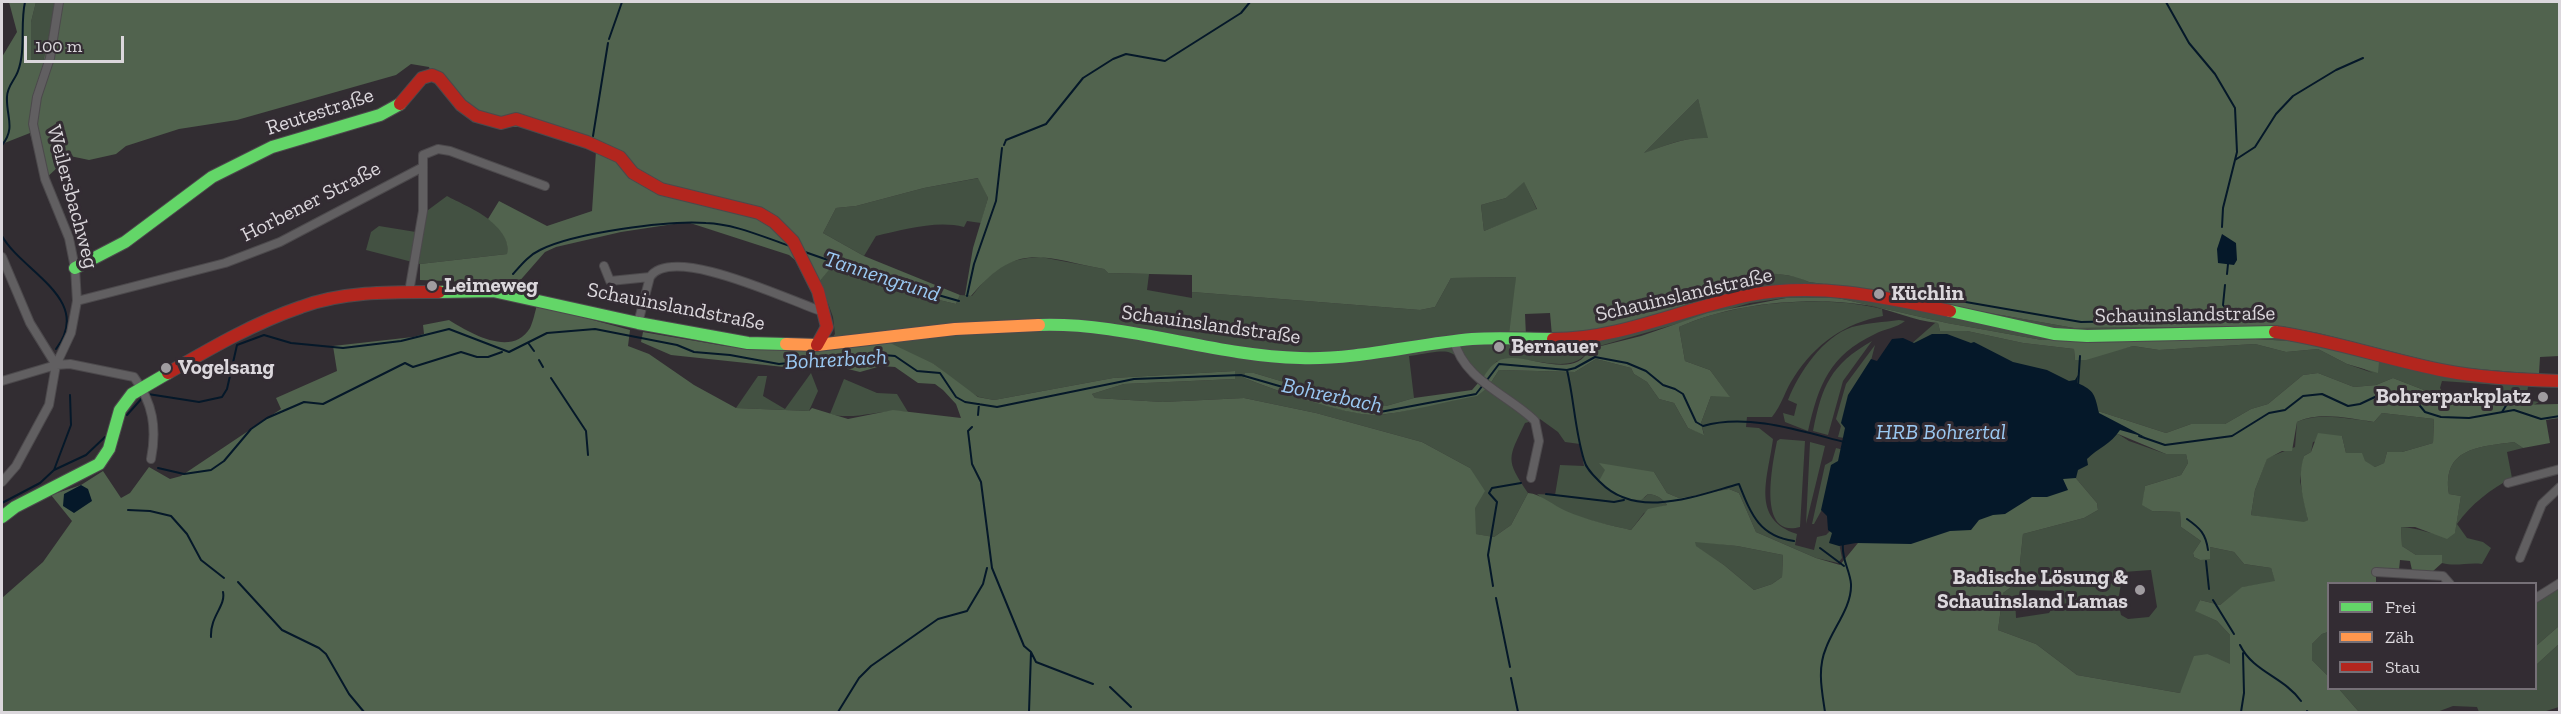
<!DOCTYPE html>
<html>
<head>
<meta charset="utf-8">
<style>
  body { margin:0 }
  #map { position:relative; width:2561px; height:714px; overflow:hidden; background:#322d32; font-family:"Zilla Slab",serif }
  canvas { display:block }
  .frame { position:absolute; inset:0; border:3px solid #dbd7dc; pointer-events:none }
  .legend { position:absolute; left:2327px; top:582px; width:210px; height:108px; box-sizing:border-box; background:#332c33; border:2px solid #767077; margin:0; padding:8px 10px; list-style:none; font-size:18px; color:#dbd7dc }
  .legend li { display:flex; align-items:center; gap:12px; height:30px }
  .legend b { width:30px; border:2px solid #767077 }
  .scale { position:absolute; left:24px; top:36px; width:100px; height:27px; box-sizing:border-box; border:3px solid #dbd7dc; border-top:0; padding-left:8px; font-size:18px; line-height:21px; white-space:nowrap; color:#dbd7dc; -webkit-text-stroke:4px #332c33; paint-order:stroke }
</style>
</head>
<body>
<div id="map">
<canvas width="2561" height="714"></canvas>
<div class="frame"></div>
<ul class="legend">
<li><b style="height:8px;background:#63d668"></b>Frei</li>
<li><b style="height:8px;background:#ff974d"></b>Zäh</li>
<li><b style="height:8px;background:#b3261e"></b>Stau</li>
</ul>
<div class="scale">100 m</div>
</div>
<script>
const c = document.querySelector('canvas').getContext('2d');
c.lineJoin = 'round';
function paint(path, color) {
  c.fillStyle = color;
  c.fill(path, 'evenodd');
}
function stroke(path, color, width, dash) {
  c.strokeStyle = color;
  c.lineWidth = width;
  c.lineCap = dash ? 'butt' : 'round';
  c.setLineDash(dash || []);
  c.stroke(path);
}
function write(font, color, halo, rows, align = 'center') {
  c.font = font + ' "Zilla Slab",serif';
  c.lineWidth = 6;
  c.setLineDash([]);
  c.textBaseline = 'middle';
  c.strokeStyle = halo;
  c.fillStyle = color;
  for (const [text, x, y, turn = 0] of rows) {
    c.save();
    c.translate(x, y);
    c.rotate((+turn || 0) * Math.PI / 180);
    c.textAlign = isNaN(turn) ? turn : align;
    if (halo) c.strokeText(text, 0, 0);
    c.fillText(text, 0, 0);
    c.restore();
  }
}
const green = new Path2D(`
  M36 2H56L43 62 31 60V22Z
  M1698 99 1709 138C1684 137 1666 145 1643 154Z
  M979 178 988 198 981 223 967 221 964 227C936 220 903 230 876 236L864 256 823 233 836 208 856 206 924 188Z
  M1524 181 1537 210 1484 231 1481 205 1506 198Z
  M447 196C467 207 514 224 507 254L420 264 366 250 371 232 379 226 422 233 424 213Z
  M1041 257 1104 269 1108 273 1149 274 1147 290 1192 298V292L1420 310 1435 307 1451 278 1516 277 1515 336 1596 331 1640 320 1689 303 1722 282 1766 272 1798 277 1809 282 1923 298 1967 309 2074 328 2281 326 2318 333 2453 367 2530 373 2526 400 2539 402 2532 406 2511 405 2507 393 2504 392 2499 385 2442 381 2440 388 2447 399 2393 378 2376 385 2354 387 2318 373 2303 375 2268 404 2251 409 2225 424H2191L2166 433 2101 412 2086 411 1910 345 1935 323H1938L1940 331H1967L2023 343 2074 349 2075 360 2133 346 2159 350 2255 344 2286 352 2318 349 2347 364 2373 373 2306 342 2256 339 2042 340 1947 323 1838 298H1785L1750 303 1589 349C1578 372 1546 362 1526 360 1516 359 1506 361 1497 361L1479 382C1448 345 1456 349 1409 356L1414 398 1386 406H1364L1254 373 1245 374 1244 378C1274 390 1348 416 1378 415 1416 412 1454 396 1490 384L1499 370 1575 372 1596 359 1631 368 1634 374 1647 382 1659 399 1674 403 1688 428 1704 434 1701 423 1711 396H1729L1710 370 1685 361 1679 327C1734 302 1823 294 1882 309L1883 316C1845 323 1815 344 1794 377 1785 390 1782 405 1772 417H1747L1746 427 1759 428 1773 439C1768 478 1750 519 1797 534L1795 545 1814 550 1817 537 1826 535 1832 529 1839 543 1842 558 1838 563 1816 558 1756 532 1739 493 1729 489 1679 498 1667 493 1654 472 1644 498 1648 494C1656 494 1663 499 1667 505L1644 513 1631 530C1601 523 1559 516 1537 494L1555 495 1560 465 1584 466 1580 444 1565 442 1558 432 1540 419 1525 423C1508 459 1505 459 1528 493L1511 525 1494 537 1475 534V508L1470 468 1422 442 1316 413 1244 398 1163 402 1095 398 1092 394 1124 384 1235 379V371L1113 378 994 400 979 397 966 390 934 364 823 348 835 334 833 317 820 281 831 266 918 295 956 304 960 295 972 296C994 268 1004 259 1041 257Z
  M1899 320 1905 321C1897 328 1884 329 1875 334 1829 356 1819 384 1808 431L1785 422 1783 413 1794 416 1797 404 1788 400C1799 372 1823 337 1852 327 1867 323 1884 322 1899 320Z
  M1872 341 1843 381 1828 435 1813 431C1822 386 1830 365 1872 341Z
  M1875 345 1851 439 1838 437 1841 426 1836 419 1846 384Z
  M811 373 818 391 809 411 736 408 758 376H767L763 396 785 409Z
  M844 379 877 393 897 394 908 412C881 408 856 421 830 414Z
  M2382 413 2434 419 2433 443 2402 452H2387L2384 463 2375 467 2346 453 2342 436 2313 442 2311 452 2304 456 2300 481 2308 520 2304 523 2251 515 2255 490 2267 458 2295 447 2297 422C2320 412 2350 419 2374 422Z
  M2094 433 2118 434 2129 441 2166 454H2186L2188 463 2181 475 2145 486 2143 505 2152 511 2180 512 2181 527 2201 541 2193 553 2194 557 2200 560 2210 547 2234 552 2244 564 2271 568 2276 582 2243 587 2220 605 2200 600 2196 611 2217 621 2230 635V665L2208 654 2180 693 2077 675 2036 644 1998 630 2003 593 2018 582 2023 534 2084 518 2098 510 2097 503 2074 476ZM2151 570 2157 607 2149 617 2128 619 2121 615 2118 601 2123 572ZM2027 590 2057 591V601L2049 613 2016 618 2015 597Z
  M1780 439 1805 441 1800 527C1756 539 1773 462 1777 441Z
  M1810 442 1825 446 1806 524Z
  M2514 442 2523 448 2507 452 2512 478C2491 489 2471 504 2457 524L2467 538 2483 542 2491 548 2482 564C2468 562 2456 567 2442 563V555H2416L2402 546 2401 527C2424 528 2432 538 2455 532L2461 496 2449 494C2442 448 2478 447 2514 442Z
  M1836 448 1848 451 1841 475 1814 524H1812L1825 465 1832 461Z
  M1695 541 1737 546 1783 555 1782 577 1772 584 1754 590 1724 565 1695 546Z
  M2559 585V626L2536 646V598Z
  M2328 632V676L2312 660V644L2322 634Z
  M2559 644V707L2543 712H2479L2477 707 2453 706 2437 712H2359L2339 689 2536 688V665Z`);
const forest = new Path2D(`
  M9 2H36L31 22V60L43 62 56 2H2559V356L2540 357 2539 374 2453 367 2318 333 2281 326 2074 328 1967 309 1923 298 1809 282C1783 270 1746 271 1720 283 1704 291 1690 304 1673 310 1634 324 1593 331 1552 336L1550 313 1525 314 1526 336 1509 335 1516 277 1451 278 1435 307 1420 310 1192 292V275L1108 273 1104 269C1041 257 1017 241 971 296L965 295 973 248 988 198 978 178 924 188 856 206 836 208 823 233 864 256 960 295 956 304 918 295 832 266 820 281 789 255 687 222 621 232 556 247 545 252 517 284 420 280V264L507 254C510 239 499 228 488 219L499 201 547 226 592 211 596 151 524 127H501L474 121 432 75 429 67 411 64 396 75 237 120 179 129 126 146 116 154 89 160 70 156 45 179 41 176 30 133 2 144V57L17 32ZM1698 99 1708 138C1684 137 1667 145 1644 153ZM1524 182 1537 209 1484 231 1481 205 1506 198Z
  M1786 298H1838L1947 323 2042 340 2256 339 2306 342 2379 362 2378 373 2347 364 2318 349 2286 352 2255 344 2159 350 2133 346 2086 360H2075L2074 349 2023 343 1967 331H1940L1938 323C1914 321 1890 309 1866 305 1810 296 1731 303 1679 327L1685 361 1710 370 1730 397 1711 396 1701 423 1704 435 1688 428 1674 403 1659 399 1647 382 1634 374 1631 368 1596 359 1575 372 1499 370 1490 384 1482 379C1486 373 1491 365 1498 361 1521 348 1574 384 1589 349L1641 336 1708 313Z
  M537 305 630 330 628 346 649 354 694 385 736 408 809 411 812 408 848 419 893 410 961 418 956 404 943 390 935 384 918 383 895 367 881 366 860 372 832 365 784 367 671 355 641 342 643 332 725 346 768 349 890 343 934 364 978 397 994 400 1113 378 1235 371V379L1124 384 1092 394 1095 398 1163 402 1244 398 1316 413 1422 442 1470 468 1485 491 1475 508 1476 534 1494 537 1511 525 1528 493C1541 494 1554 506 1566 511 1587 520 1609 525 1631 530L1648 509 1667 505C1663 499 1656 494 1648 494L1641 500 1620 498 1599 481 1605 470 1599 463 1654 472 1667 493 1679 498 1729 489 1739 493 1756 532 1816 558 1840 565 1915 473 2086 411 2101 412 2166 433 2191 424H2225L2251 409 2268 404 2303 375 2318 373 2354 387 2376 385 2393 378 2447 399 2492 404 2496 397 2507 392 2512 396 2511 405 2559 404V418L2546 420 2550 443 2523 448 2514 442C2478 447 2442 448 2449 494L2461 496 2455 533 2447 539 2415 527H2401L2402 546 2416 555H2442V563L2432 572 2412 570 2410 561 2400 560 2399 570 2376 571V583L2328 584V632L2322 634 2312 644V660L2328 676V688L2339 689 2359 712H2V598L43 562 72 521 51 495 81 485 103 471 121 498 130 493 149 467 170 479 181 476 281 409 276 398 337 371 333 346 413 337 424 334 423 325 449 320C470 333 512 358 530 328 533 322 535 312 537 305ZM2382 413 2434 419 2433 443 2402 452H2387L2384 463 2375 467 2365 461 2362 453H2346L2342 436 2318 433 2311 452 2304 456C2297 478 2303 498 2308 520L2304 522 2251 515 2255 490 2267 459 2282 451H2292L2297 422C2320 411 2350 419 2374 422ZM2094 433 2118 434 2166 454H2186L2188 463 2181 475 2145 486 2142 505 2152 511 2180 512 2181 527 2201 541 2193 553 2194 557 2200 560 2210 559V547L2234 552 2244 564 2271 568 2275 581 2242 587 2220 605 2200 600 2195 611 2217 621 2230 635V664L2208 654 2194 656 2180 693 2077 675 2036 644 1998 630 2003 593 2018 582 2023 534 2084 518 2098 510 2097 503 2074 476ZM1695 542 1737 546 1783 555 1782 577 1772 584 1754 590 1724 565 1696 546Z
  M1245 373H1254L1364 406H1386L1414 398 1472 390 1479 382 1487 388 1477 396C1447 401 1405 413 1377 415 1346 416 1275 390 1244 378Z
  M2559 626V644L2536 665V646Z`);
const water = new Path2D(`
  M2222 234 2236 243 2237 260 2234 265 2218 263 2217 249Z
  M1932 334H1947L1971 343 1974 342 2013 362 2047 370 2069 381 2075 380 2078 375 2077 383C2095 390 2095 396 2099 413L2145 437 2120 430C2111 444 2098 448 2087 459L2088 465 2078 470 2076 478 2063 479 2068 490 2047 497H2032L2005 514 1993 515 1979 520 1971 530 1950 531 1911 544 1856 543 1839 546 1829 543 1832 533 1828 530 1827 516 1821 510 1831 465 1838 461 1845 428 1841 423 1848 395 1871 359 1877 361 1892 339 1903 338 1914 343Z
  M81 485 88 489 92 501 74 513 63 506 64 494Z`);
const stream = new Path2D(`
  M2166 2 2189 43 2215 74 2235 108 2237 152 2223 208 2222 227
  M609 39 622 2
  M593 136 608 43
  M2 145C16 128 6 116 7 97 7 86 15 80 18 71 26 50 20 24 25 2
  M1004 145 1006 140 1046 124 1083 78 1113 59 1126 54 1165 61 1241 13 1250 2
  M2235 160 2255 147 2276 114 2293 96 2336 70 2363 58
  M2 236C22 272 94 299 56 349
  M805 252 882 279 959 301
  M513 274C521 265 529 255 540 250 573 233 669 220 706 223 735 224 763 237 790 246
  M2227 274 2228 264
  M2225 285 2223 305 2234 319
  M1895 290 1902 291
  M1914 293 2081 322 2234 319
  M967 296 974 264 996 201 1002 148
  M529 344 534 351
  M539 360 543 367
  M1567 370C1574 399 1575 431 1584 460 1586 469 1594 476 1600 482 1637 520 1695 496 1739 484 1751 514 1759 536 1794 541
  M551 378 586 431 588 455
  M1487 380 1499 364 1567 370 1575 368 1595 357 1627 363 1646 371 1663 385 1675 389 1683 394 1696 422 1703 426C1747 413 1801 431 1844 442
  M2078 386 2080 356
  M148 394 199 402 222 397 227 389 237 345 264 335 291 343 343 348 401 341 449 329 509 352 547 333 595 329 677 345 694 352 730 355 779 364 835 358 848 364 863 363 884 355 895 356 917 371 940 373 956 397 965 402 997 407 1134 379 1241 375 1366 411 1380 412 1476 394 1483 385
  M2502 412 2512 396
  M127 415 143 397
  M978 415 979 404
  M972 427 968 431 972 464 981 482 992 568 1024 646 1031 652 1029 712
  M2139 436 2165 445 2232 436 2269 413 2285 410 2303 396 2322 394 2348 406 2360 404 2377 396 2386 395 2398 398 2412 396 2425 412 2441 417 2469 418 2514 410 2541 419 2560 416
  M158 468 184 474 211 470 224 461 251 429 267 418 304 402 323 404 405 363 413 367 461 352 477 357H488L502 352
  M54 470 71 425 70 395
  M1546 494 1614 502 1624 500
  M2 503 40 483 54 470 86 455 105 437
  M128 510 150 511 171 516 187 534 201 560 224 578
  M2187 519C2200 528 2206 534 2208 550
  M1820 548 1844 566
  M2206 561 2209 589
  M238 582 282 630 319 648 326 654 349 694 364 712
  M1493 586 1488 555 1497 502 1489 493 1492 488 1521 483
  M1496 598 1510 667
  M2213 600 2234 634
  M211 637C210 616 226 606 223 592
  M2240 645C2253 672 2284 677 2301 701
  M1031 652 1036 662 1093 684
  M1511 678 1518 712
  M1110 687 1131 707
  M2307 711 2308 712
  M838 712 859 678 871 666 938 619 967 611 983 584 987 568
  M1825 712C1822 691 1817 669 1826 648 1833 628 1852 607 1851 584 1850 570 1841 559 1843 543
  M2241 712 2244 693 2243 653`);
const street = new Path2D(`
  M2 257 30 323 56 365
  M604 266 610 281 650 277
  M409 292 423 211V155L438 149 450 151 545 186
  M77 301 225 263 280 242 423 167
  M638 323 650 277C673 243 794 303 824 312
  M1454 340C1463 380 1509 395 1535 421L1539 441 1531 478
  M2 381 56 365 70 364 134 377C153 403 157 428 151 459
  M2 482 16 466 49 405 56 365 71 333 77 301 75 268 69 238 45 179 33 124 37 97 50 58 59 2
  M2508 483 2560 469
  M2520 558 2542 504 2560 487
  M2376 572 2443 576 2450 584
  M2536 598 2560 583`);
const fast = new Path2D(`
  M75 268 125 242 212 177 272 147 380 115 400 104
  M439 292 493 291 638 323 748 343 786 344
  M1950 311 2054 334 2087 336 2275 332
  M1039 325C1127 322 1212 356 1300 358 1358 360 1415 344 1472 339 1498 337 1526 339 1553 339
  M2 517 15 507 99 464 109 449 120 410 132 394 168 373`);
const slow = new Path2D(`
  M786 344 817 345 955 329 1039 325`);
const jam = new Path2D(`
  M400 104 422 78 432 75 439 78 461 105 476 116 501 123 516 119 587 142 620 157 633 173 661 189 759 213 774 222 793 241 818 291 827 327 817 345
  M2275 332C2333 340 2388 360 2446 371 2484 378 2522 380 2560 381
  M1553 339C1622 339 1683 308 1750 295 1818 282 1884 297 1950 311
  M168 373C211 348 254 323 301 307 344 291 393 292 439 292`);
const markers = [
  [432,286,6,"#a09ca0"],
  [1879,294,6,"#a09ca0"],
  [1499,347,6,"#a09ca0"],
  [166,368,6,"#a09ca0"],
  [2543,397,6,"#a09ca0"],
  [2140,590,6,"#a09ca0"]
];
const streetNames = [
  ["Reutestraße",320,112,-18],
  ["Weilersbachweg",72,197,75],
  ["Horbener Straße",311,202,-27],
  ["Schauinslandstraße",1684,295,-13],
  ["Schauinslandstraße",676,307,11],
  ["Schauinslandstraße",2185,315,-1],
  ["Schauinslandstraße",1211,325,8]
];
const poiNames = [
  ["Leimeweg",444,286],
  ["Küchlin",1891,294],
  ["Bernauer",1511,347],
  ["Vogelsang",178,368],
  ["Bohrerparkplatz",2531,397,"right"],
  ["Badische Lösung &",2128,578,"right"],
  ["Schauinsland Lamas",2128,602,"right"]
];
const waterNames = [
  ["Tannengrund",882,277,18],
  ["Bohrerbach",836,360,-3],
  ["Bohrerbach",1332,396,12],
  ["HRB Bohrertal",1941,433]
];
paint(green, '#435142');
paint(forest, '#51634e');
paint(water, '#051829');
stroke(stream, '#051829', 2);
stroke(street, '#4c494c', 10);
stroke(fast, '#4c494c', 14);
stroke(slow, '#4c494c', 14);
stroke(jam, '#4c494c', 14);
stroke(street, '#615f61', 8);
stroke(fast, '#63d668', 12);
stroke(slow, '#ff974d', 12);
stroke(jam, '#b3261e', 12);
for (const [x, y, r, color] of markers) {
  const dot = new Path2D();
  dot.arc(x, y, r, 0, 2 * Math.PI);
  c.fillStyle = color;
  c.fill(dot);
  stroke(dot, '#332c33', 2);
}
write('21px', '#dbd7dc', '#332c33', streetNames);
write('bold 21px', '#dbd7dc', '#332c33', poiNames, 'left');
write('italic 22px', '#9bc9f3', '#332c33', waterNames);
</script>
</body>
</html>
